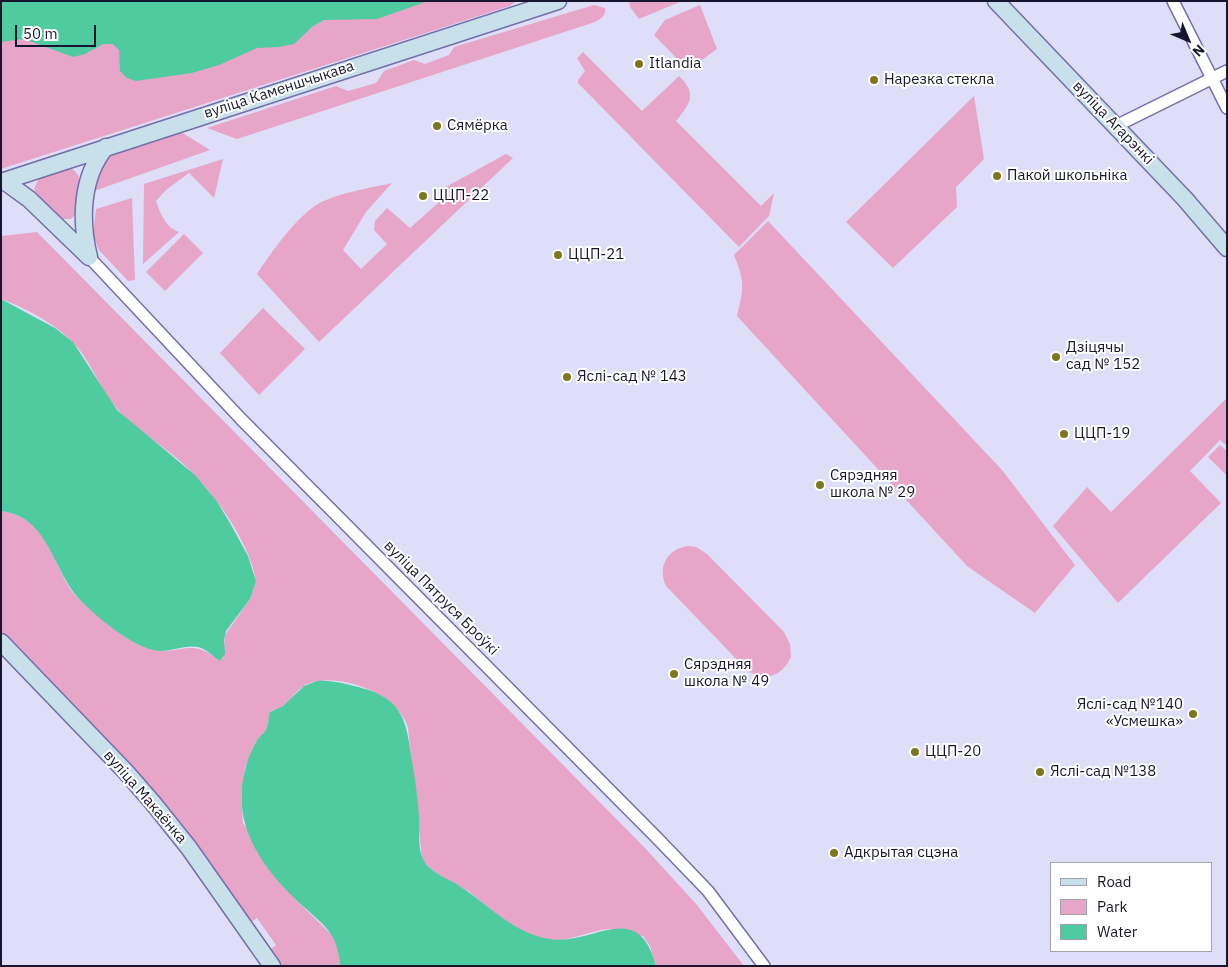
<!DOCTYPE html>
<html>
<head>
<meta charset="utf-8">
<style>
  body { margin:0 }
  #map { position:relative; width:1228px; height:967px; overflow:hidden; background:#dedef8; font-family:"IBM Plex Sans",sans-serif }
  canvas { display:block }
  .frame { position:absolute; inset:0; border:2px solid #18162e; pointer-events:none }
  .legend { position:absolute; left:1050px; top:862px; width:162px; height:90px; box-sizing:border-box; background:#fff; border:1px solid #a3a2ab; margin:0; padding:6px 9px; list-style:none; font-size:15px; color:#18162e }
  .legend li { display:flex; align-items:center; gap:10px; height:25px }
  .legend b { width:25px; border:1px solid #a3a2ab }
  .north { position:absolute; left:1163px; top:15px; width:50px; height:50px; -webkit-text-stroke:4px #fff; paint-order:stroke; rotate:135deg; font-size:14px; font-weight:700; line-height:20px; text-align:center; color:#18162e }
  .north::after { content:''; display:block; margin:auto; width:18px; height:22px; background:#18162e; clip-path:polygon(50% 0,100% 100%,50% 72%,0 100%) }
  .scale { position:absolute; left:15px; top:25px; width:81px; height:22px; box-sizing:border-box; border:2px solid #18162e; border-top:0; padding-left:6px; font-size:15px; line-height:18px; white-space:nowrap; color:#18162e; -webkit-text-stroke:4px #fff; paint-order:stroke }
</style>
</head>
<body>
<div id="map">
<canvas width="1228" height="967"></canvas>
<div class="frame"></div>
<ul class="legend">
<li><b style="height:6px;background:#c7e0ea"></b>Road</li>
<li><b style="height:14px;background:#e7a5c8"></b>Park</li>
<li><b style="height:14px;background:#4ecca0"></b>Water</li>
</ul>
<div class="north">N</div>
<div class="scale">50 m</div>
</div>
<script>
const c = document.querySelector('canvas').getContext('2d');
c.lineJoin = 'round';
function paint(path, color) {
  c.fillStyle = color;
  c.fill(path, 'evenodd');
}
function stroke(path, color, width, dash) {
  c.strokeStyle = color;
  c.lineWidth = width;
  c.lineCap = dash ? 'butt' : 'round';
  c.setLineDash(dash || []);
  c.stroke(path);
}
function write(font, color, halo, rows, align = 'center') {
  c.font = font + ' "IBM Plex Sans",sans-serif';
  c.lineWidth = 4;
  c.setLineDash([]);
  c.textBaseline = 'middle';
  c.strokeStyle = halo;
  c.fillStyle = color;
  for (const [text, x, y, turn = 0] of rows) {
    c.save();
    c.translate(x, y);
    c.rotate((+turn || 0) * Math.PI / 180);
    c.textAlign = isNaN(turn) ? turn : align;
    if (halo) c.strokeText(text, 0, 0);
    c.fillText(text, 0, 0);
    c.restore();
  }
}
const green = new Path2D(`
  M1 1H517L510 6 1 169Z
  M629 1H682L639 19 630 7Z
  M594 5 605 8C606 16 602 18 595 22L237 139 207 128 336 86 348 91 376 83 384 71 414 60 425 64 449 55 454 47Z
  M700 5 717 49 688 70 654 35 665 20Z
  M583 52 642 111 679 76C698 94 690 104 676 121L761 206 774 193 769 216 739 247 578 83V80L585 71 577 58Z
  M974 96 984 159 956 187 957 207 893 268 846 222Z
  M181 132 210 150 94 191 101 161 110 155Z
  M506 154 513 158 319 342 257 274C270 254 297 216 318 204 337 193 371 188 392 183L366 212 343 250 361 269 387 244 374 230 375 221 387 208 410 228 447 195 442 189Z
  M223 159 214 198 189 173 166 190 156 201C161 214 165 227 179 232L143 264 144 184Z
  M68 167C88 174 79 199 76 214L71 219H61L38 197 34 189 39 178Z
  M132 198 135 280 128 281 99 250 93 235 96 209Z
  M768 221 1002 470 1075 565 1035 613 967 566 737 316C744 287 745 283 734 255Z
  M37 232 645 848 697 905 744 966H656L650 946 643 936C632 934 619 929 609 929 590 930 572 941 553 940 518 938 494 910 468 891 452 881 432 875 422 858L408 728C400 695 341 672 310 683 298 687 293 698 284 705 280 709 274 709 270 712L267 728 251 753 245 768 241 795 243 823 296 900 333 936 338 947 340 966H279L270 950 276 945 257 918 250 923C184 814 96 723 1 639V511C40 516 50 550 65 580 70 591 80 601 90 609 107 623 128 643 150 649 178 657 191 636 218 660L223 658 225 635 250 599 256 581C250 541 211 488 180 461 160 444 137 430 119 411 104 395 96 374 84 356 67 330 31 310 1 299V236Z
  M184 234 203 253 165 291 146 272Z
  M263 308 305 349 259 395 220 353Z
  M1227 398V446L1220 440 1190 471 1221 503 1118 603 1053 526 1087 487 1111 512Z
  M1220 445 1227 451V476L1208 457Z
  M689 546 696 547 707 554 784 632 790 644 791 657C782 677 763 683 746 669L666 586C657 566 668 548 689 546Z`);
const water = new Path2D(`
  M1 1H428L377 19 324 20 313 26 294 44 279 47 257 48 219 65 192 73 136 81 127 78 120 71 119 50 113 44H103L85 54 73 57 24 39 1 42Z
  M1 299 55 328 73 342 117 410 195 475 216 500 230 523 248 556 256 581 250 599 226 631 224 640 225 654 220 661C213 657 207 649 198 647 183 644 168 654 153 650 130 645 97 617 81 601 52 571 50 517 1 511Z
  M317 681C329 680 342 683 354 686 402 697 406 717 412 761 415 780 418 798 419 817 420 834 416 855 429 867 438 876 451 880 461 887 489 905 510 930 544 938 590 950 637 894 656 966H340C338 934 326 927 304 907 263 870 229 824 246 767 248 757 253 748 258 739 261 735 266 732 267 727 269 722 268 717 270 712L283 706 304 686Z`);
const street = new Path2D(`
  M1173 1 1227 108
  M1116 126 1227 71
  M89 257 241 419 658 839 708 891 764 966`);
const secondary = new Path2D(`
  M996 1 1185 199 1227 248
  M4 181 29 199 89 257
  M1 182 558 1
  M89 257C80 220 81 177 106 147
  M1 642 126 772 153 803 189 848 272 966`);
const markers = [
  [639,64,5,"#7c771d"],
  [874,80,5,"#7c771d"],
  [437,126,5,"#7c771d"],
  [997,176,5,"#7c771d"],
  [423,196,5,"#7c771d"],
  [558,255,5,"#7c771d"],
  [1056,357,5,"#7c771d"],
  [567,377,5,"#7c771d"],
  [1064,434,5,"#7c771d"],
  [820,485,5,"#7c771d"],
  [674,674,5,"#7c771d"],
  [1193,714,5,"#7c771d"],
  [915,752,5,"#7c771d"],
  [1040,772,5,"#7c771d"],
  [834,853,5,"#7c771d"]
];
const poiNames = [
  ["Itlandia",649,64],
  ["Нарезка стекла",884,80],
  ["Сямёрка",447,126],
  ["Пакой школьніка",1007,176],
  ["ЦЦП-22",433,196],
  ["ЦЦП-21",568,255],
  ["Дзіцячы",1066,348],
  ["сад № 152",1066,365],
  ["Яслі-сад № 143",577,377],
  ["ЦЦП-19",1074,434],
  ["Сярэдняя",830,476],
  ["школа № 29",830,493],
  ["Сярэдняя",684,665],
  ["школа № 49",684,682],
  ["Яслі-сад №140",1183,705,"right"],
  ["«Усмешка»",1183,722,"right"],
  ["ЦЦП-20",925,752],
  ["Яслі-сад №138",1050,772],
  ["Адкрытая сцэна",844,853]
];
const streetNames = [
  ["вуліца Каменшчыкава",279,90,-18],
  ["вуліца Агарэнкі",1113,123,46],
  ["вуліца Пятруся Броўкі",441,598,45],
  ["вуліца Макаёнка",145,797,49]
];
paint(green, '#e7a5c8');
paint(water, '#4ecca0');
stroke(street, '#746fab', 14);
stroke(secondary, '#746fab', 19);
stroke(street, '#fff', 11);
stroke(secondary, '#c7e0ea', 16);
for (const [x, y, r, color] of markers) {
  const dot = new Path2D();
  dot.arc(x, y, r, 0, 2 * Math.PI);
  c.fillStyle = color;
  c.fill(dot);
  stroke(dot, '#fff', 2);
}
write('15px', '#18162e', '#fff', poiNames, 'left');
write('15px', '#18162e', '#fff', streetNames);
</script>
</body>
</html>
